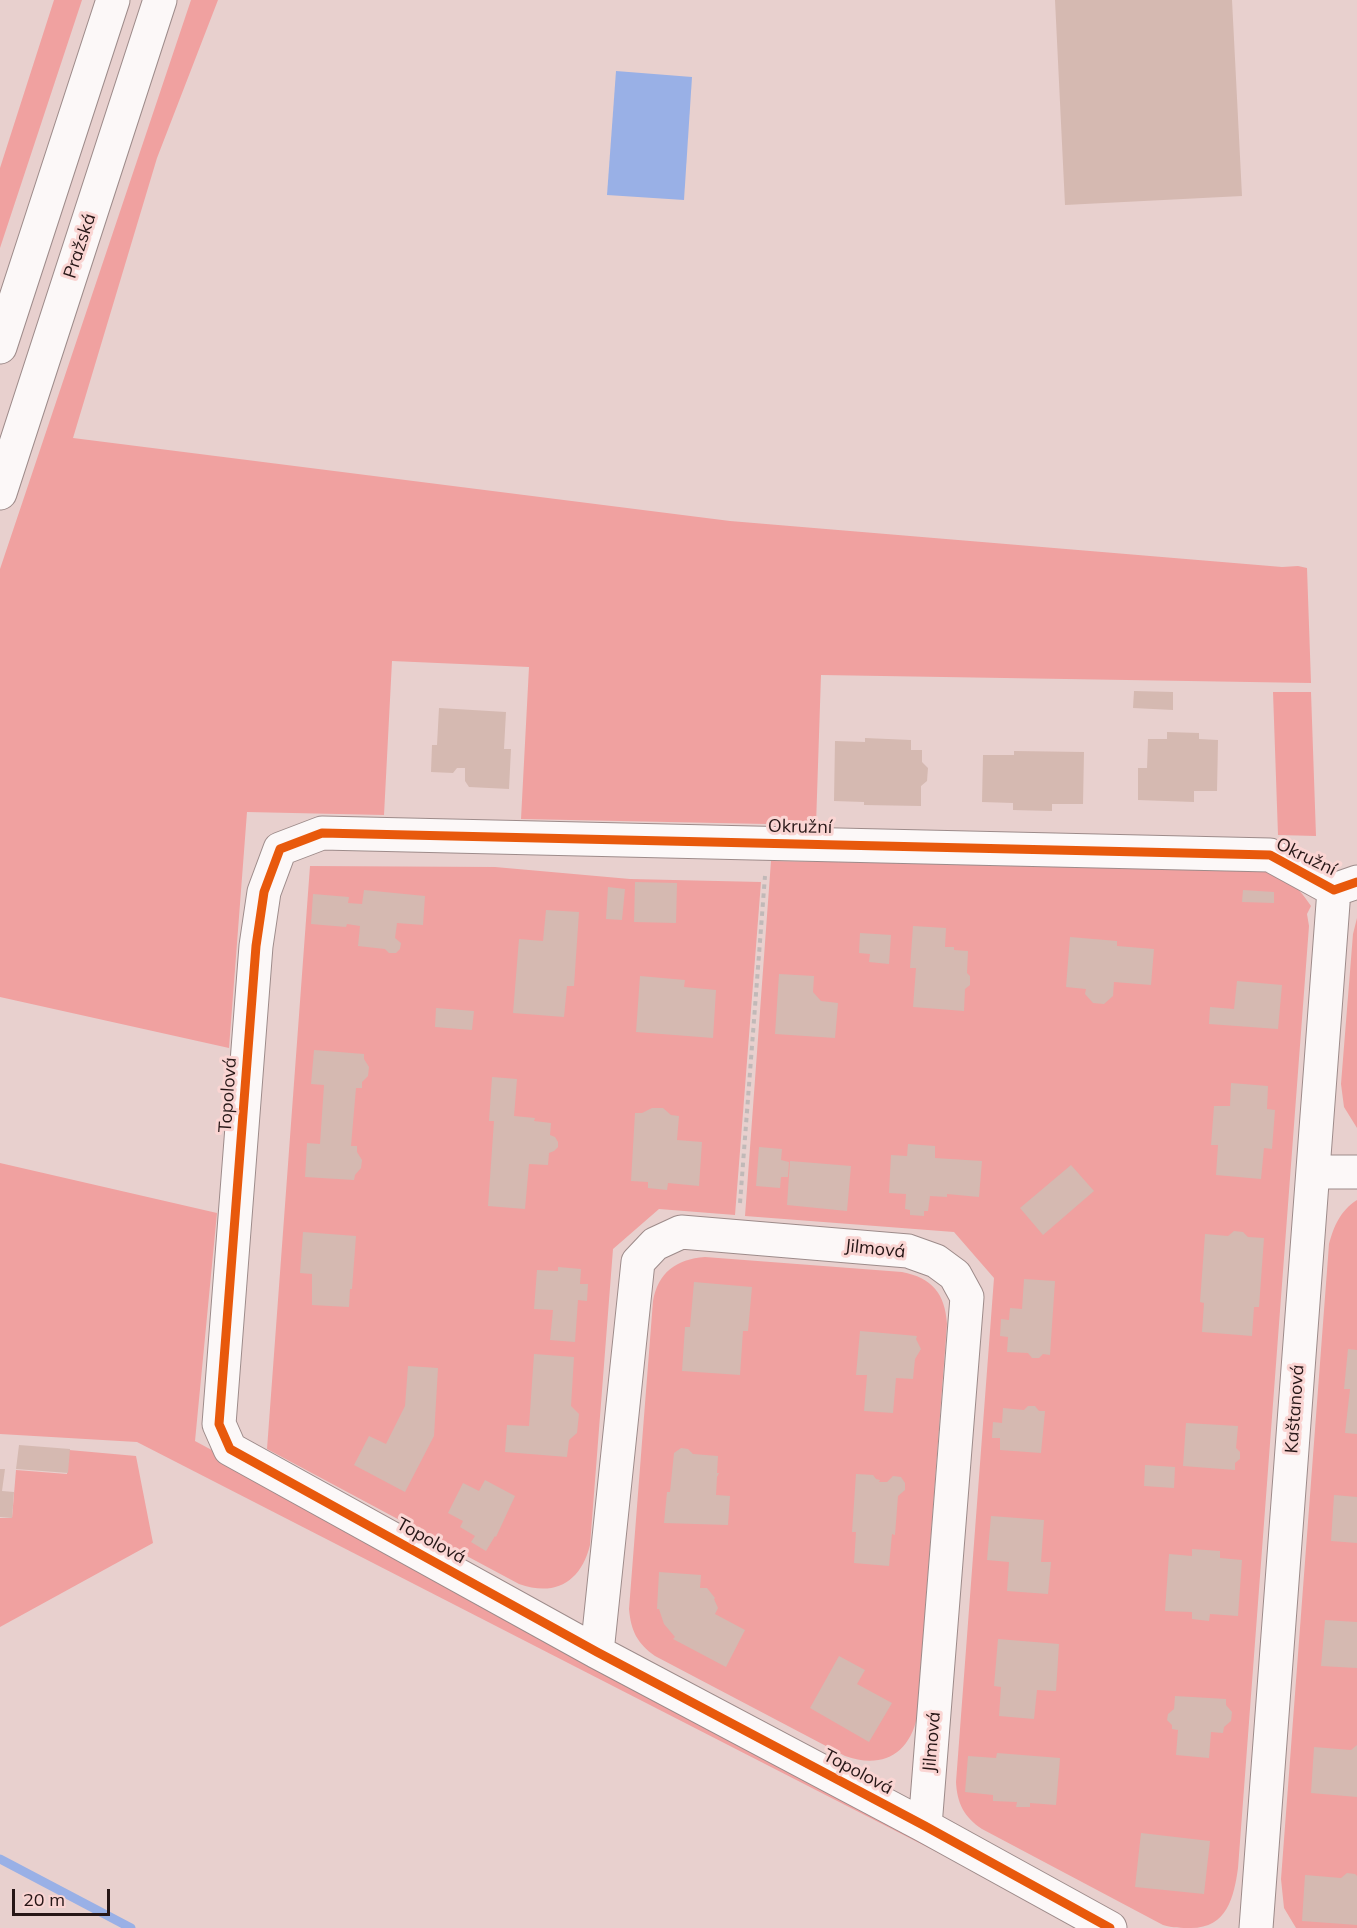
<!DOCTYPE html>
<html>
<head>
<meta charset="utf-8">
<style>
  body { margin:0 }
  #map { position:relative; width:1357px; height:1928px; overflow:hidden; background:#e8d0ce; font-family:Mulish,sans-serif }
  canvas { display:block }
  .scale { position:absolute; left:12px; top:1889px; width:98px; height:27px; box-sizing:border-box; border:3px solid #261616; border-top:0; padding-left:8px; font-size:18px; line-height:21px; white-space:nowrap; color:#261616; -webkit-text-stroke:4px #fad5d3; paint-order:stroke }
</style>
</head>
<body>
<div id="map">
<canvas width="1357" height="1928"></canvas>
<div class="scale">20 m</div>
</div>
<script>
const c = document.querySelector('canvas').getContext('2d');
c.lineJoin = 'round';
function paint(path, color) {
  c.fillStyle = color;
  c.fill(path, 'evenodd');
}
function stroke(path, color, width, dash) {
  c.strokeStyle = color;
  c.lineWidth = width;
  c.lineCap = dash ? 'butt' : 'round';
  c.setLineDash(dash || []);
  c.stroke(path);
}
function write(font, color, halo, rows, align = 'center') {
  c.font = font + ' Mulish,sans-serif';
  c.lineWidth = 6;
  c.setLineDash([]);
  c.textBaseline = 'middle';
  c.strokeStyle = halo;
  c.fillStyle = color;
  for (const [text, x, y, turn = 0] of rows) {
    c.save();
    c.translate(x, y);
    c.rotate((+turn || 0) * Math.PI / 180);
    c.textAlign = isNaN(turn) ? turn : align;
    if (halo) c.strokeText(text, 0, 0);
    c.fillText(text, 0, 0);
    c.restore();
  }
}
const green = new Path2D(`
  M54 0H82L0 248V168Z
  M191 0H218L157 158 73 438 730 521 1282 567 1298 566 1307 568 1311 683 821 675 816 825 521 819 529 667 392 661 384 815 247 812 229 1048 0 997V569Z
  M1273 692H1311L1316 836 1278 835Z
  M771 861 1259 869C1287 878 1294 881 1311 906L1307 914 1309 926 1238 1868C1234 1897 1227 1928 1191 1928 1181 1928 1173 1928 1163 1925L982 1829C964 1817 957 1803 956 1782L994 1278 954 1232 745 1216Z
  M310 866 495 867 630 879 761 882 735 1215 659 1209 613 1249 590 1545C581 1582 555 1597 519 1584L267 1449Z
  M1357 918V1128L1344 1107 1341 1084 1353 934Z
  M0 1163 217 1213 195 1441 1096 1928H1085L137 1442 0 1434Z
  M1357 1200V1928H1296L1284 1908 1281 1879 1329 1244C1334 1226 1340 1211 1357 1200Z
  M705 1257 902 1272C932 1278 945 1293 947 1324L917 1717C909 1755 881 1769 845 1756L655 1656C637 1643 631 1631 629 1609L653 1301C658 1273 676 1259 705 1257Z
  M69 1450 136 1456 153 1543 0 1627V1518H12L16 1470 67 1474Z`);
const water = new Path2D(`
  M616 71 692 77 684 200 607 195Z`);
const stream = new Path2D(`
  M0 1859 131 1928`);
const building = new Path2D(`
  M1055 0H1232L1242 196 1065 205Z
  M1134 691 1173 692V710L1133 708Z
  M439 708 506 712 504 749H511L509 789 469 787 465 781V768H457L453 773 431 772 432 745H437Z
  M1167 732 1199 733V739L1218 740 1217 791H1194V802L1138 800V768H1147L1148 739H1167Z
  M865 738 911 740V750H922V762L928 768 927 781 921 786V806L864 805V802L834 801 835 741 865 742Z
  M1014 751 1084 752 1083 804H1052V811L1013 810V803L982 802 983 755H1014Z
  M635 882 677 883 676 923 634 922Z
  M608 887 625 889 622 920 606 919Z
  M364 890 425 896 423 925 397 923 395 938 401 943 400 949 396 953H389L385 949 358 946 360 926 347 924 346 927 311 924 313 894 349 897 348 903 362 904Z
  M1243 890 1274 892V903L1242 902Z
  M546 910 579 912 574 986H567L564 1017 513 1013 519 939 543 941Z
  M913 926 946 928 945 947H954V950L968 951 967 973 970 976V985L965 989 964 1011 913 1007 916 968H910Z
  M860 933 891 935 889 964 869 962 870 954 859 953Z
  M1070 937 1117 941V946L1154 949 1151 985 1114 982 1113 996 1104 1004 1093 1003 1085 994 1086 989 1066 987Z
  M779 974 814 976 813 992 821 1001 838 1003 835 1038 775 1034Z
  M640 976 685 980 684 987 716 990 713 1038 636 1032Z
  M1237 981 1282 985 1278 1029 1209 1024 1210 1007 1234 1009Z
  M436 1008 474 1011 472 1030 435 1027Z
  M314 1050 364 1054V1059L369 1067 368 1076 362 1082V1088H356L351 1146H357V1152L362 1160 361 1168 355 1175 354 1180 305 1177 307 1143 320 1144 324 1085 311 1084Z
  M492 1077 517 1079 514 1116 535 1118 534 1121 551 1123 550 1135 555 1137 558 1142V1147L554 1151 549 1153 548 1165 529 1164 525 1209 488 1206 494 1121H489Z
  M1231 1083 1268 1086 1267 1109 1275 1110 1272 1149 1264 1148 1261 1179 1216 1175 1218 1145H1211L1214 1106H1230Z
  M652 1108H663L671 1115 679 1116 677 1140 702 1142 699 1186 668 1183 667 1190 648 1188V1182L631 1181 635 1113H642Z
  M908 1144 935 1146V1158L982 1161 979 1197 947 1194V1197L930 1196 928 1211H924V1216L910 1215V1210L905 1209 906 1194 889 1193 891 1155 907 1156Z
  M759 1147 782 1149 781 1160 789 1162 788 1177H781L780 1188 756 1186Z
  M790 1161 851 1166 847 1211 787 1205Z
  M1071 1165 1094 1191 1043 1235 1020 1208Z
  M1234 1231 1243 1232 1248 1237 1264 1238 1259 1307H1254L1252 1336 1202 1332 1204 1303 1200 1302 1205 1234 1228 1236Z
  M303 1232 356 1236 352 1289H350L349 1307 312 1305V1274L300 1273Z
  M558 1267 581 1269 580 1284H588L587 1301 578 1300 575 1342 550 1340 553 1310 534 1309 537 1270 558 1271Z
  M1024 1279 1055 1281 1050 1355 1043 1354 1039 1358H1032L1028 1353 1007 1352 1008 1337 1000 1336 1001 1319 1009 1320 1010 1308 1022 1309Z
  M694 1282 752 1287 748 1331H743L740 1375 682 1371 685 1327H690Z
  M860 1331 917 1336 916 1339 921 1349 915 1359 913 1379 896 1378 893 1413 864 1411 867 1375H856Z
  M1348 1349 1357 1350V1434L1345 1433 1350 1389H1344Z
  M534 1354 574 1357 571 1406 579 1414 577 1433 569 1440 567 1457 505 1452 507 1425 529 1426Z
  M408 1366 438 1368 434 1436 405 1492 354 1465 369 1436 386 1444 405 1406Z
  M1028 1406H1035L1039 1411H1045L1041 1453 1000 1450V1438H992L993 1422 1002 1423 1003 1408 1024 1410Z
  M1186 1423 1238 1426 1236 1448 1240 1452V1459L1235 1463V1470L1183 1466Z
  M19 1445 70 1449 68 1473 16 1469Z
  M681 1448 688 1449 693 1454 718 1456 717 1473H719L717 1477 716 1495 730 1496 728 1525 664 1523 667 1492H670L674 1453Z
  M1145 1465 1175 1467 1174 1488 1144 1486Z
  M0 1469H5L2 1491 14 1492 12 1518 0 1517Z
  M856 1474 873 1475 876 1479 880 1480 879 1482H887L893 1476 901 1477 905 1483V1490L898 1496 895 1535 892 1534 889 1566 854 1563 856 1532H852Z
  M485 1480 515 1496 496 1537 495 1536 486 1551 471 1542 475 1536 460 1527 463 1521 448 1513 463 1483 479 1491Z
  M1334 1495 1357 1497V1543L1331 1541Z
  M991 1516 1044 1520 1041 1562H1051L1048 1594 1007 1591 1009 1562 987 1560Z
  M1192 1549 1220 1551V1558L1242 1560 1238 1616 1210 1614 1209 1621 1192 1619V1612L1165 1611 1169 1554 1192 1556Z
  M659 1572 701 1575 700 1588H707L715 1598 714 1599 718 1608 715 1614 745 1630 726 1667 673 1639 675 1637 664 1624 659 1609H657Z
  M1325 1620 1357 1622V1668L1321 1666Z
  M998 1639 1059 1644 1056 1691 1037 1690 1034 1719 999 1716 1001 1687 994 1686Z
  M839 1656 865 1670 857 1684 892 1703 869 1742 810 1708Z
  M1175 1696 1226 1699V1705L1232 1712 1231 1721 1224 1727 1223 1733 1211 1732 1209 1758 1176 1755 1178 1730 1172 1729V1725L1167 1720 1168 1714 1174 1709Z
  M1357 1745V1797L1311 1793 1314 1747 1351 1750Z
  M997 1753 1060 1758 1056 1805 1030 1803V1807H1016L1017 1802 993 1801V1795L965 1792 968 1756 996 1758Z
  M1141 1833 1210 1841 1204 1894 1135 1887Z
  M1347 1873 1355 1874 1357 1876V1925L1302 1921 1305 1875 1341 1878Z`);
const path = new Path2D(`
  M740 1203 765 876`);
const street = new Path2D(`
  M1313 1172H1357
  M597 1652 638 1262 655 1244 681 1232 908 1251 936 1261 955 1275 967 1297 925 1826
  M1110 1928 925 1826 597 1652 230 1449 219 1424 256 946 264 892 280 849 322 833 1270 855 1334 890 1357 882
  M1256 1928 1334 890`);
const secondary = new Path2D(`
  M0 347 113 0
  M0 493 160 0`);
const cycleway = new Path2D(`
  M1110 1928 925 1826 597 1652 230 1449 219 1424 256 946 264 892 280 849 322 833 1270 855 1334 890 1357 882`);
const streetNames = [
  ["Pražská",80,246,-72],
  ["Okružní",800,827,1],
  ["Okružní",1306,857,26],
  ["Topolová",228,1095,-86],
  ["Jilmová",875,1249,6],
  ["Kaštanová",1295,1409,-86],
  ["Topolová",431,1541,29],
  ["Jilmová",932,1742,-85],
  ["Topolová",858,1772,28]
];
paint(green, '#f0a1a0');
paint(water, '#99b0e6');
stroke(stream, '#99b0e6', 9);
paint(building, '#d5b9b1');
stroke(street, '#9d8b8a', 35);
stroke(secondary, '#9d8b8a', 35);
stroke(path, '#c1b9b8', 4, [4.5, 4.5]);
stroke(street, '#fcf8f8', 33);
stroke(secondary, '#fcf8f8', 33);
stroke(cycleway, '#e8590c', 9);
write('18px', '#261616', '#fad5d3', streetNames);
</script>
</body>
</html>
